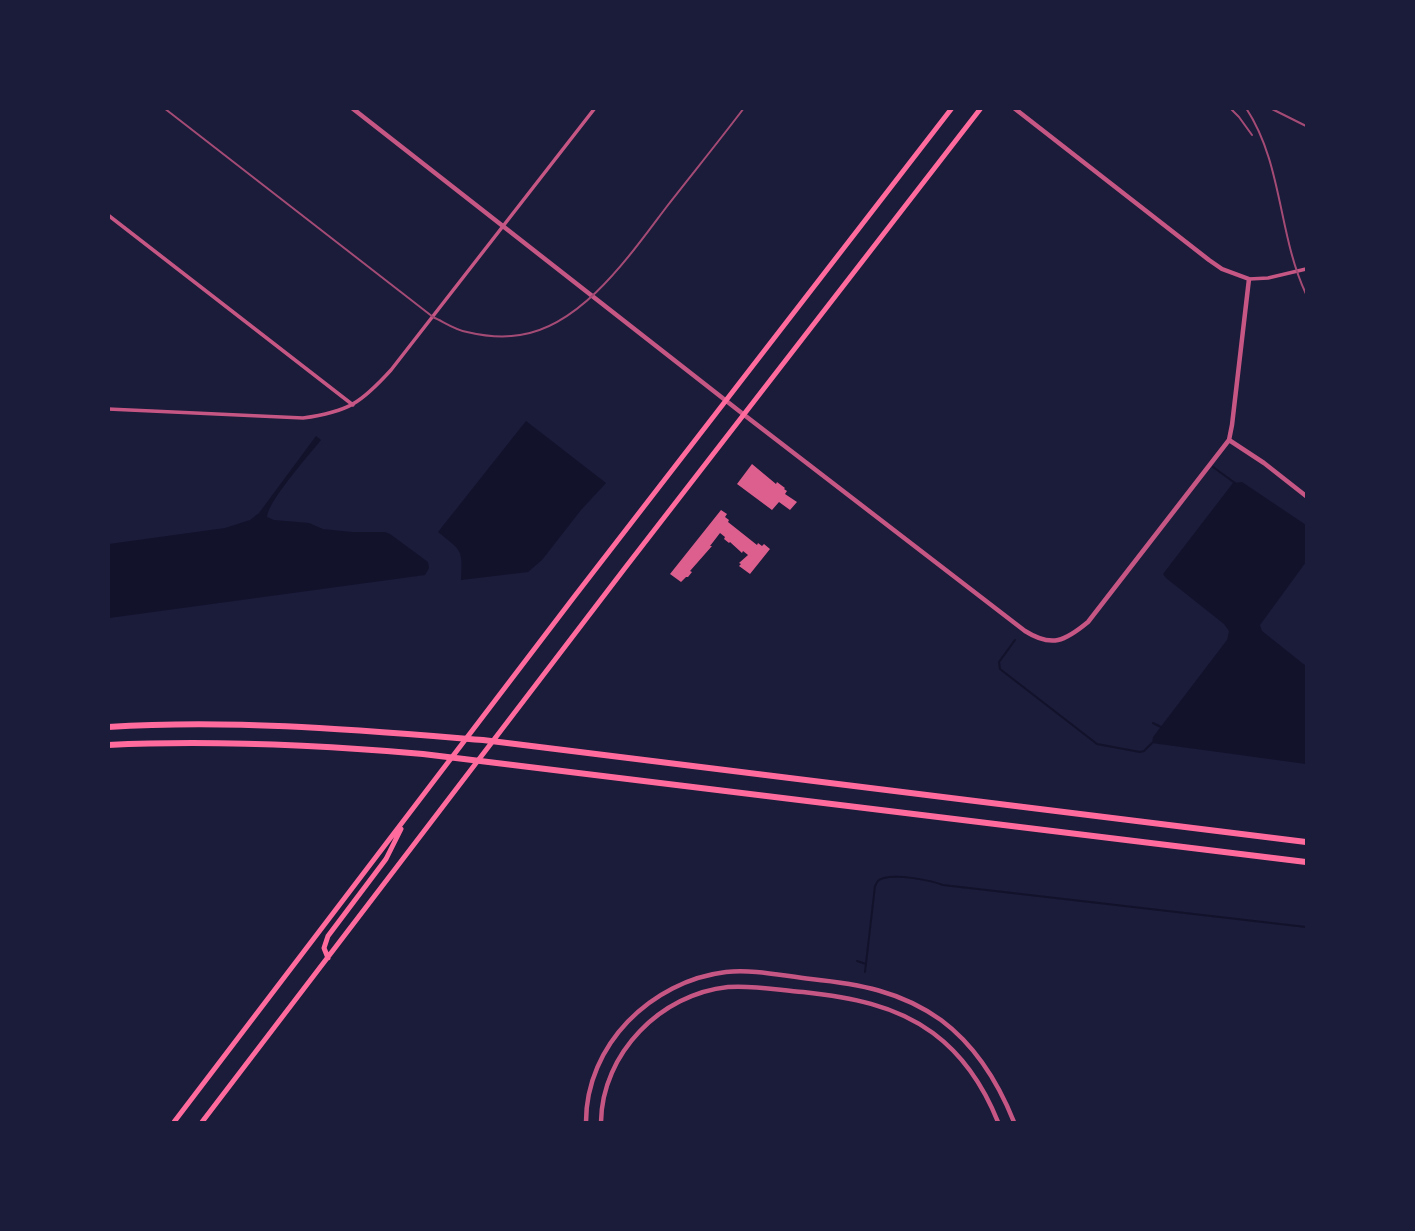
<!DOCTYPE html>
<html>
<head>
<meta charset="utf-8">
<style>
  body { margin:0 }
  #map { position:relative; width:1415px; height:1231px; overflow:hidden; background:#1b1b3a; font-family:"Archivo Narrow",sans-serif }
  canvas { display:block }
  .frame { position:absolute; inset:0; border:110px solid #1b1b3a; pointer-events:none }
</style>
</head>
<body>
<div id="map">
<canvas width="1415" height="1231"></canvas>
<div class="frame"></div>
</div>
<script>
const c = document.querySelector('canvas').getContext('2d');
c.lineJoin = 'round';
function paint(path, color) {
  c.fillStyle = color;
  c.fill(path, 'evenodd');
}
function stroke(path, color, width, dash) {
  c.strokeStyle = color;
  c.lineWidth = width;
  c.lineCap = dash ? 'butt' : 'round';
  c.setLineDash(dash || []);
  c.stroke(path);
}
const water = new Path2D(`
  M526 421 606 483 581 510 542 560 528 572 461 580C463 548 461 551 438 532Z
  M316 436 321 440C309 455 268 501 267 517L274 520 309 523 323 529 352 532H385L390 534 428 562 429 568 425 575 109 618V544L225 528 250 520 259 513Z
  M1242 482 1306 525V562L1260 625 1262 631 1306 666V764L1152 743 1153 737 1227 640 1229 631 1224 624 1166 578 1163 574 1233 483Z`);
const stream = new Path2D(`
  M1213 467 1235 483
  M1015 640 999 662 1000 669 1097 744 1140 752 1144 751 1152 743
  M1153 723 1161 727
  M857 961 866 964
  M865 972 875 886C878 881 877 880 884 878 897 874 930 880 943 885L1306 927`);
const building = new Path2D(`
  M752 464 776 484 777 482 785 488 784 489 787 491 785 494 797 502 790 510 779 502 772 510 737 484Z
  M721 510 727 514 725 517 729 520 728 522 757 545 758 543 762 546 764 544 770 549 750 574 739 566 741 564 739 563 748 555 743 551 742 553 730 542 729 543 724 539 725 537 720 533 710 546H712L690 571 692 572 688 577H686L681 582 670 574Z`);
const minor = new Path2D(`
  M108 215 353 405
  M1249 279 1268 278 1306 269
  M108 409 303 418C348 412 361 403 391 370L595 108`);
const tertiary = new Path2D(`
  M352 108 743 414 1025 631C1052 648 1065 641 1088 622L1229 440 1232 425 1249 279 1222 269 1209 260 1014 108
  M1229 440 1264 463 1306 496
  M586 1122C586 1045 651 981 726 972 754 969 783 976 811 979 859 984 900 991 941 1020 976 1046 998 1082 1014 1122
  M601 1122C602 1053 661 994 728 987 753 985 778 990 803 992 849 997 895 1005 933 1033 964 1056 984 1087 998 1122`);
const primary = new Path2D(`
  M328 958 324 948 328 936 386 859 401 829
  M174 1122 574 597 952 108
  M202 1122 625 568 981 108`);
const motorway = new Path2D(`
  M108 727C234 719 358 730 483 740L1306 842
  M108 745C213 740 319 745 423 754L1306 862`);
const rail = new Path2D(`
  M164 108 433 317C444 322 455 330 467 332 484 336 503 338 520 335 583 326 632 252 668 205 693 173 719 141 744 108
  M1230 108 1239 117 1252 135
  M1246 108C1283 164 1278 235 1306 294
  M1270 108 1306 126`);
paint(water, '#12122b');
stroke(stream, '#12122b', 2);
paint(building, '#dd5f8e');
stroke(minor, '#c65784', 3.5);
stroke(tertiary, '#c65784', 4.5);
stroke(primary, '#ff6b9d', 5);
stroke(motorway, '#ff6b9d', 6);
stroke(rail, '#a44b75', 2);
</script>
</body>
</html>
